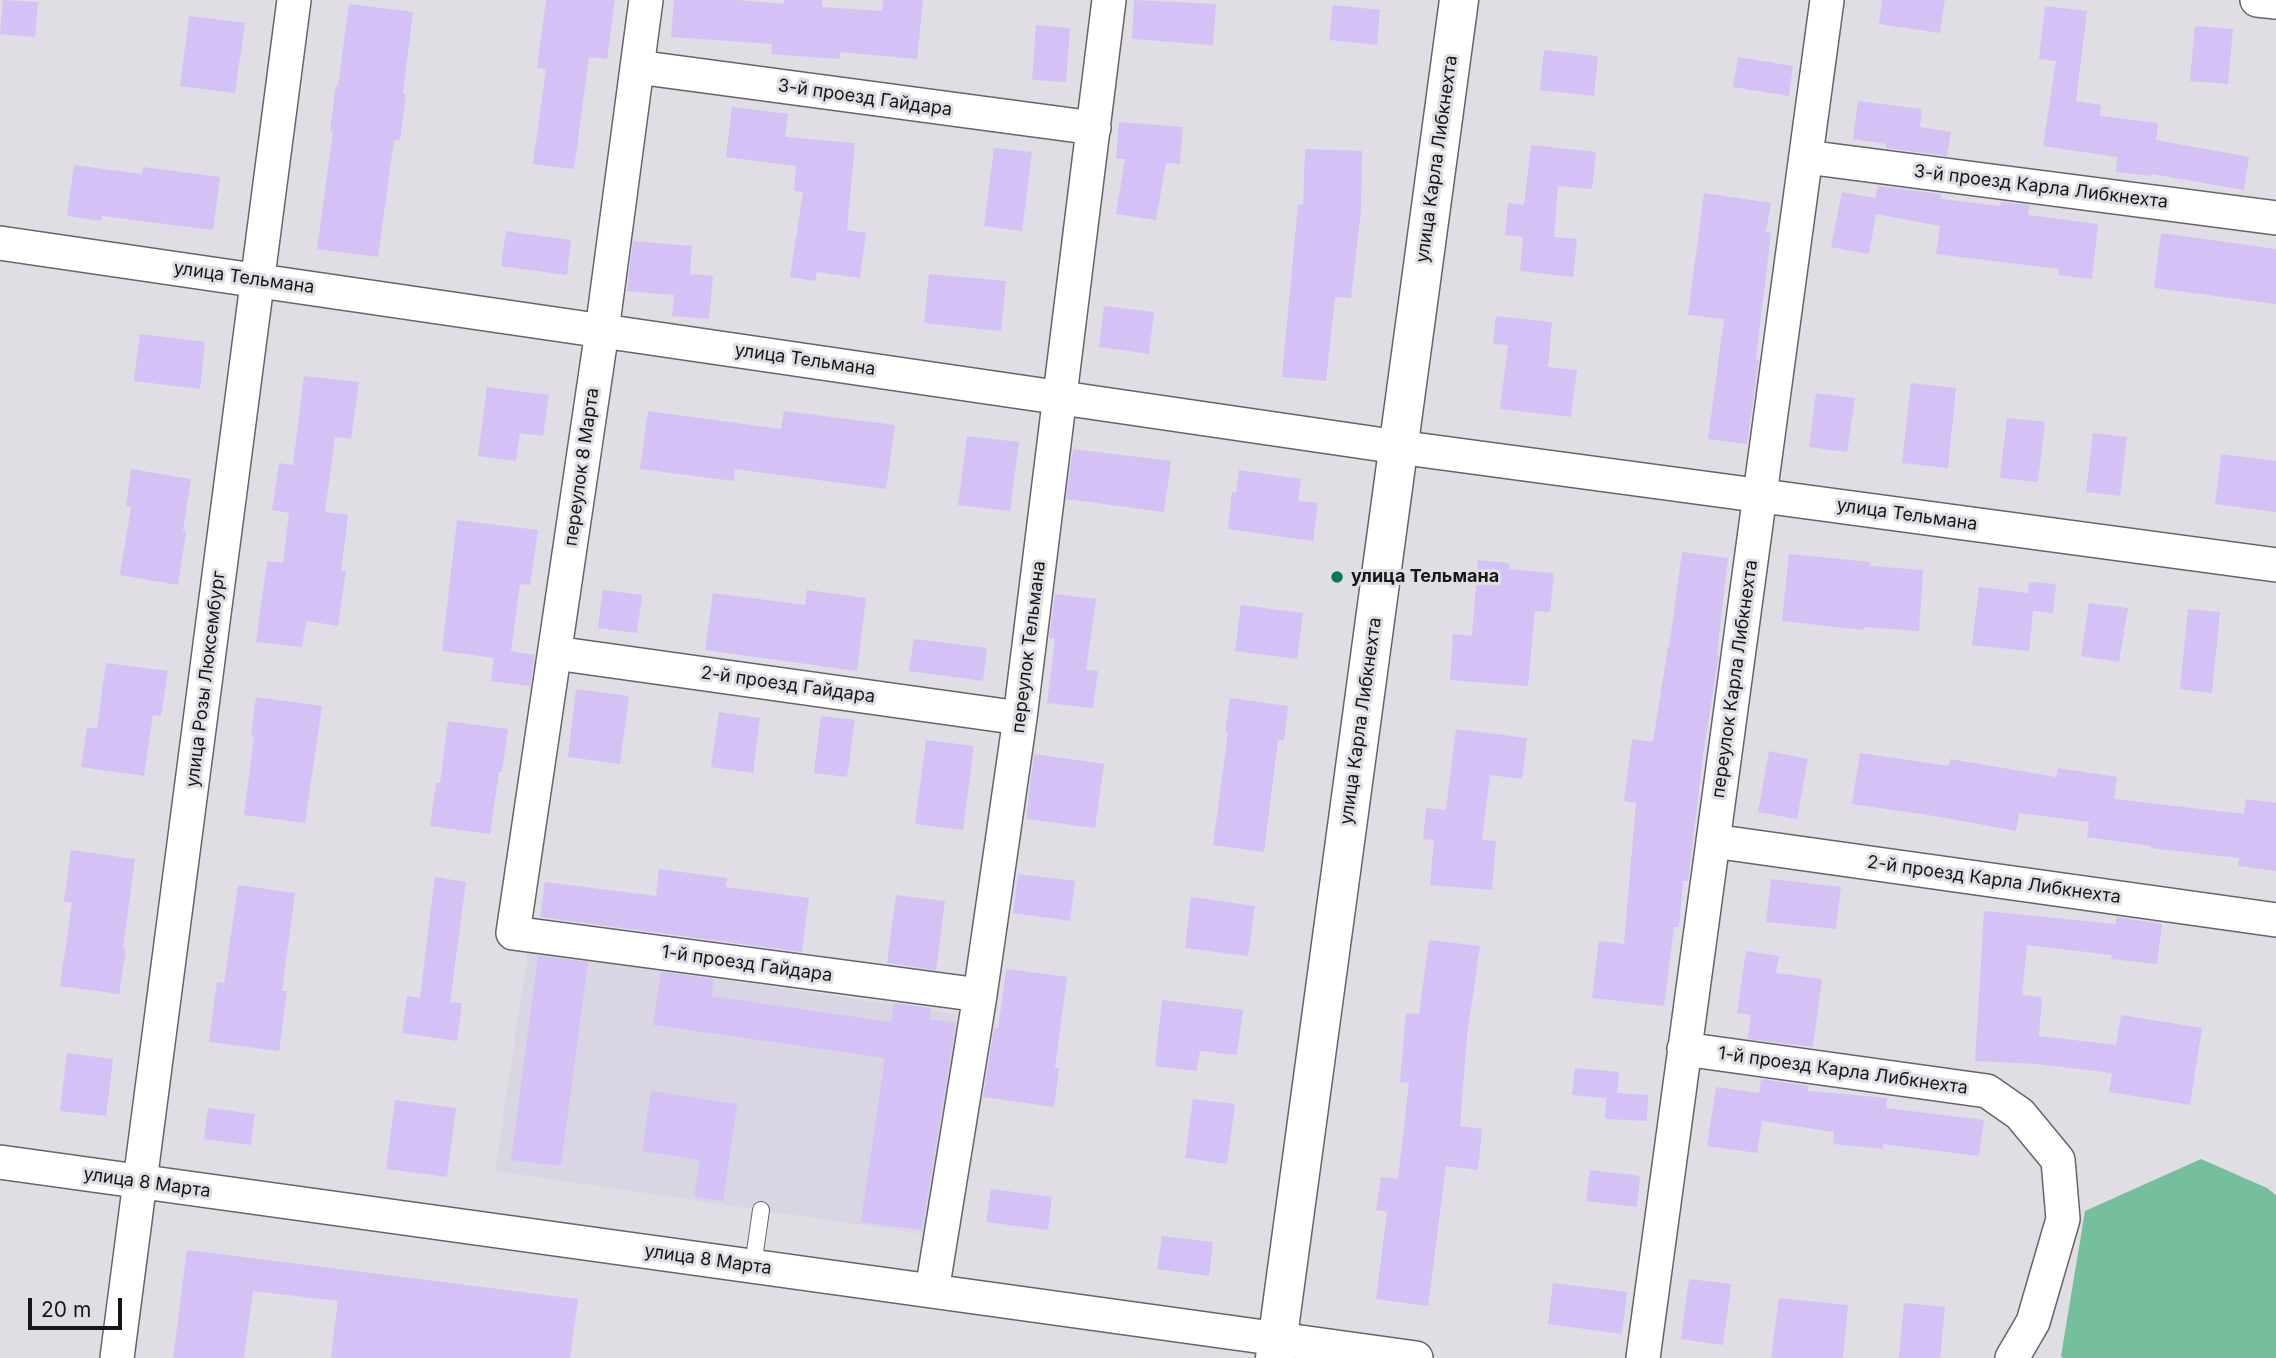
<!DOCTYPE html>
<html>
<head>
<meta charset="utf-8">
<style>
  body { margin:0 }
  #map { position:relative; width:2276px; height:1358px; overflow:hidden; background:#e0dee4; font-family:Inter,sans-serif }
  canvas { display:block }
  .scale { position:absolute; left:28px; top:1298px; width:94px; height:32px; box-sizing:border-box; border:4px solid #171618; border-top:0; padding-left:9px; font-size:21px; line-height:24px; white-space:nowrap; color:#171618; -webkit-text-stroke:5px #e0dee4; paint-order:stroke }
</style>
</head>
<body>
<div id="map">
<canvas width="2276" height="1358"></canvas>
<div class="scale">20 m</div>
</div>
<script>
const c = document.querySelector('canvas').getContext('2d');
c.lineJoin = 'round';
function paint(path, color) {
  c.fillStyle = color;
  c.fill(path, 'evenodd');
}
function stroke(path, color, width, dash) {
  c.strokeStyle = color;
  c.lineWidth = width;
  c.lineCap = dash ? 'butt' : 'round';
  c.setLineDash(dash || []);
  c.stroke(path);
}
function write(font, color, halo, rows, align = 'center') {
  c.font = font + ' Inter,sans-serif';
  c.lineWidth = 6;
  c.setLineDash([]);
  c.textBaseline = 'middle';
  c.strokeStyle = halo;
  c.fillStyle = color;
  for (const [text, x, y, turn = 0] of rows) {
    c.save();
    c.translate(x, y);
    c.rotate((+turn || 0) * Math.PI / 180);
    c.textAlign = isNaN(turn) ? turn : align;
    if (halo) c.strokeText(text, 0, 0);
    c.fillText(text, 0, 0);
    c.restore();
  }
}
const built = new Path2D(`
  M528 951 963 1015 930 1235 495 1171Z`);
const green = new Path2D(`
  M2201 1159 2267 1188 2276 1195V1358H2063L2061 1356 2085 1211Z`);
const building = new Path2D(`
  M3 0 38 2 35 37 0 34Z
  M546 0H615L607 59 589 57 574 169 533 164 546 69 537 68Z
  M674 0H737L784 4V0H822V7L882 11 883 0H923L917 59 840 52V59L771 54 772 44 671 37Z
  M1134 0 1216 4 1213 45 1132 39Z
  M1882 0H1945L1940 33 1879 24Z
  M349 4 413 12 403 94 406 95 400 140H394L378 257 317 249 333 132 330 131 336 86H338Z
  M1333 5 1380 10 1377 45 1329 40Z
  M2045 6 2087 11 2076 101 2101 105 2100 116 2158 123 2156 140 2249 157 2244 190 2152 174V176L2116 172 2117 157 2043 146 2056 61 2039 59Z
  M189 16 245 23 235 93 180 86Z
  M1036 25 1070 28 1066 82 1032 80Z
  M2195 26 2233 29 2228 84 2190 81Z
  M1544 50 1598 56 1594 96 1540 90Z
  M1738 57 1793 66 1789 96 1733 87Z
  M1858 101 1922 109 1920 127 1951 132 1947 156 1886 148V144L1853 139Z
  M732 107 788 114 785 137 855 143 847 230 866 233 860 278 817 272 815 281 790 277 803 192 794 191 796 166 726 157Z
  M1119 122 1183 127 1180 164 1166 163 1156 220 1116 214 1125 159H1116Z
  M1531 145 1596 152 1592 189 1558 186 1554 237 1577 239 1573 277 1520 271 1523 237 1505 235 1508 203 1524 205Z
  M994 148 1032 152 1022 231 984 226Z
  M1305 149 1362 151 1361 210 1351 298 1335 297 1326 381 1282 377 1298 204 1303 205Z
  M74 165 142 174 143 167 220 177 213 230 102 216 101 221 67 216Z
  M1878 186 1941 194V199L2000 206 2001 202 2030 205 2028 215 2098 224 2092 279 2058 275 2059 269 1936 254 1940 226 1876 214 1869 254 1831 247 1842 192 1875 198Z
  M1704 193 1771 203 1766 232 1771 233 1756 359 1759 360 1747 444 1708 439 1724 319 1688 315Z
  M506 231 571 240 567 275 501 266Z
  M2161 233 2276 249V304L2154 288Z
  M633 241 692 246 690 274 713 276 709 319 672 316 674 295 627 291Z
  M929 274 1006 281 1001 331 924 323Z
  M1104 306 1154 312 1149 354 1099 347Z
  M1496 316 1552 322 1548 367 1577 370 1571 417 1500 409 1508 345 1493 344Z
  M140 334 205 342 200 389 134 381Z
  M304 376 359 382 351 439 335 437 325 512 348 515 341 571H346L338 626 306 621 302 647 256 642 267 561 283 563 289 513 272 510 279 463 293 465Z
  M1911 383 1956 388 1948 468 1902 463Z
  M487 387 549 395 543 436 520 433 516 461 478 456Z
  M1816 393 1855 398 1847 452 1809 447Z
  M648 411 781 429 784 411 895 425 886 489 735 469 734 481 640 469Z
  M2007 418 2045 422 2038 482 2000 478Z
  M2093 433 2127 437 2120 496 2086 492Z
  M967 436 1019 442 1010 511 958 505Z
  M1073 449 1171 461 1164 512 1066 499Z
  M2221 454 2276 461V512L2215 504Z
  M131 469 191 479 183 531 186 532 178 585 120 575 131 507 126 506Z
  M1239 470 1301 479 1298 501 1318 503 1313 541 1228 529 1232 492 1236 493Z
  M457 520 538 530 530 585 520 584 511 651 535 655 530 686 491 681 494 658 442 651Z
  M1682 552 1728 558 1717 655H1719L1704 748 1688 881H1683L1679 927H1674L1664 1006 1592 998 1599 941 1624 944 1636 803 1624 801 1632 739 1653 742 1668 647 1669 648Z
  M1789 554 1870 562V566L1923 570 1919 631 1864 627 1863 630 1782 621Z
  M1478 560 1509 563V569L1554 573 1550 612 1535 611 1528 686 1450 680 1453 634 1472 636Z
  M2029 582 2056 584 2053 613 2033 611 2029 651 1972 645 1979 587 2028 593Z
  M603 590 642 595 637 633 598 628Z
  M807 590 866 598 857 671 705 650 713 593 805 605Z
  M1055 594 1096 599 1086 670 1098 671 1093 708 1047 703 1055 639 1049 638Z
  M2089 603 2128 608 2119 662 2081 656Z
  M1241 605 1303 613 1297 659 1235 651Z
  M2188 609 2220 612 2212 693 2180 689Z
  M914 639 987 648 983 681 909 671Z
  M106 663 168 671 161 716 153 715 144 776 81 767 87 727 97 729Z
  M576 689 629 696 620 764 568 757Z
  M256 697 322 706 305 823 244 815 254 737 251 736Z
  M1230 698 1288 706 1284 740H1278L1264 852 1213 845 1228 733 1225 732Z
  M719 712 760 718 753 773 711 767Z
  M821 716 855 720 847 777 814 773Z
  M448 721 508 729 502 772H499L490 834 430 826 436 783H440Z
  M1456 729 1527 738 1522 779 1490 775 1482 840 1496 841 1492 890 1430 885 1434 840 1423 839 1426 808 1446 810Z
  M926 740 974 746 963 830 915 824Z
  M1769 751 1808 759 1797 819 1758 812Z
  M1860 753 1949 766 1950 759 2056 777 2058 768 2117 777 2114 799 2244 814 2246 799 2276 803V871L2238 866 2239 858 2151 848V846L2087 837 2089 822 2019 813 2016 831 1941 817 1852 804Z
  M1034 754 1104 764 1095 828 1026 819Z
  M71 850 135 859 123 948 126 949 119 994 60 986 72 903 64 901Z
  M659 869 727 878 726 887 809 898 802 952 540 917 545 882 656 896Z
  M1018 874 1075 881 1070 921 1013 913Z
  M435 877 466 882 450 1002 462 1003 457 1041 402 1033 407 996 420 998Z
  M1771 879 1841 887 1836 929 1766 922Z
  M238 885 295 893 282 991H287L279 1051 209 1042 217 982 224 983Z
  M896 895 945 901 936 970 887 963Z
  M1191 897 1255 906 1248 956 1185 948Z
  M1984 911 2116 924V917L2162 924 2157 964 2111 959 2112 955 2027 945 2022 995 2042 997 2039 1036 2116 1045 2121 1015 2202 1028 2190 1105 2109 1092 2112 1073 2037 1064 1975 1061Z
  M1429 940 1480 946 1467 1036 1460 1126 1482 1129 1478 1170 1446 1166 1428 1306 1376 1299 1387 1212 1376 1210 1381 1177 1398 1179 1409 1083 1400 1082 1406 1013 1419 1014Z
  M1746 951 1779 956 1776 973 1822 979 1813 1047 1748 1039 1751 1015 1737 1013Z
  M538 956 588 962 561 1166 511 1160Z
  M1006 969 1067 977 1055 1068H1059L1054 1107 983 1097 994 1028 998 1029Z
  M661 972 714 979 711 996 891 1022 894 1003 931 1008 929 1019 956 1023 922 1230 861 1222 885 1058 653 1025Z
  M1162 1000 1243 1010 1237 1055 1200 1051 1197 1071 1155 1066Z
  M67 1053 113 1059 106 1116 60 1111Z
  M1575 1068 1619 1072 1617 1093 1648 1095 1647 1121 1605 1119 1606 1098 1572 1095Z
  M1761 1079 1808 1086V1091L1887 1098 1886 1108 1984 1120 1979 1156 1883 1144V1149L1833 1144 1834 1132 1762 1121 1757 1153 1707 1146 1716 1087 1759 1093Z
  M651 1091 737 1104 723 1201 694 1197 700 1160 642 1151Z
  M1193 1099 1235 1104 1227 1164 1185 1158Z
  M395 1100 456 1108 447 1177 386 1169Z
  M208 1108 255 1114 251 1145 204 1139Z
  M1590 1170 1640 1176 1637 1207 1586 1201Z
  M991 1189 1052 1197 1048 1230 986 1222Z
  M1162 1236 1213 1242 1209 1276 1157 1269Z
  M187 1250 578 1299 570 1358H331L338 1301 253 1291 244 1358H173Z
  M1689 1279 1731 1284 1723 1345 1681 1339Z
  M1553 1283 1627 1292 1622 1334 1548 1324Z
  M1779 1298 1848 1305 1843 1358H1771Z
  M1904 1303 1945 1307 1940 1358H1899Z`);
const service = new Path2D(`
  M753 1266 761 1210`);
const minor = new Path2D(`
  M646 0 602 331 513 933 980 995
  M2257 0 2276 2
  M637 67 1094 128
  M1806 157 2276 218
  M0 243 1398 447 2276 565
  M555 653 1020 718
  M1713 841 2276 920
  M1684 1049 1987 1091 2020 1114 2058 1160 2063 1219 2033 1322 2012 1358
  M0 1162 1416 1358
  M932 1291 980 995 1020 718 1109 0
  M117 1358 294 0
  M1643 1358 1827 0`);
const secondary = new Path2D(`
  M1275 1358 1459 0`);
const markers = [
  [1337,577,7,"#047954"]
];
const streetNames = [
  ["3-й проезд Гайдара",865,98,8],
  ["улица Карла Либкнехта",1437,159,-82],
  ["3-й проезд Карла Либкнехта",2041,187,7],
  ["улица Тельмана",244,278,8],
  ["улица Тельмана",805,360,8],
  ["переулок 8 Марта",582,467,-82],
  ["улица Тельмана",1907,515,8],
  ["переулок Тельмана",1029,647,-83],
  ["улица Розы Люксембург",206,679,-83],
  ["переулок Карла Либкнехта",1735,679,-82],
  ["2-й проезд Гайдара",788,685,8],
  ["улица Карла Либкнехта",1361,721,-82],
  ["2-й проезд Карла Либкнехта",1994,880,8],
  ["1-й проезд Гайдара",747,964,8],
  ["1-й проезд Карла Либкнехта",1843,1071,8],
  ["улица 8 Марта",147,1183,8],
  ["улица 8 Марта",708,1260,8]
];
const poiNames = [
  ["улица Тельмана",1351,577]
];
paint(built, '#dad5e3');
paint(green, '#75bf9e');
paint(building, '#d4c1f6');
stroke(service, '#666469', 18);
stroke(minor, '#666469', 36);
stroke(secondary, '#666469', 41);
stroke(service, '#fff', 16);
stroke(minor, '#fff', 33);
stroke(secondary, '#fff', 38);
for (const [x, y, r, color] of markers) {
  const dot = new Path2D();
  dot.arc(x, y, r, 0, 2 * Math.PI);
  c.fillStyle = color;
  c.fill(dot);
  stroke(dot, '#e0dee4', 2.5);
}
write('18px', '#171618', '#e0dee4', streetNames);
write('bold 18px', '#171618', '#e0dee4', poiNames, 'left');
</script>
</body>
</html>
